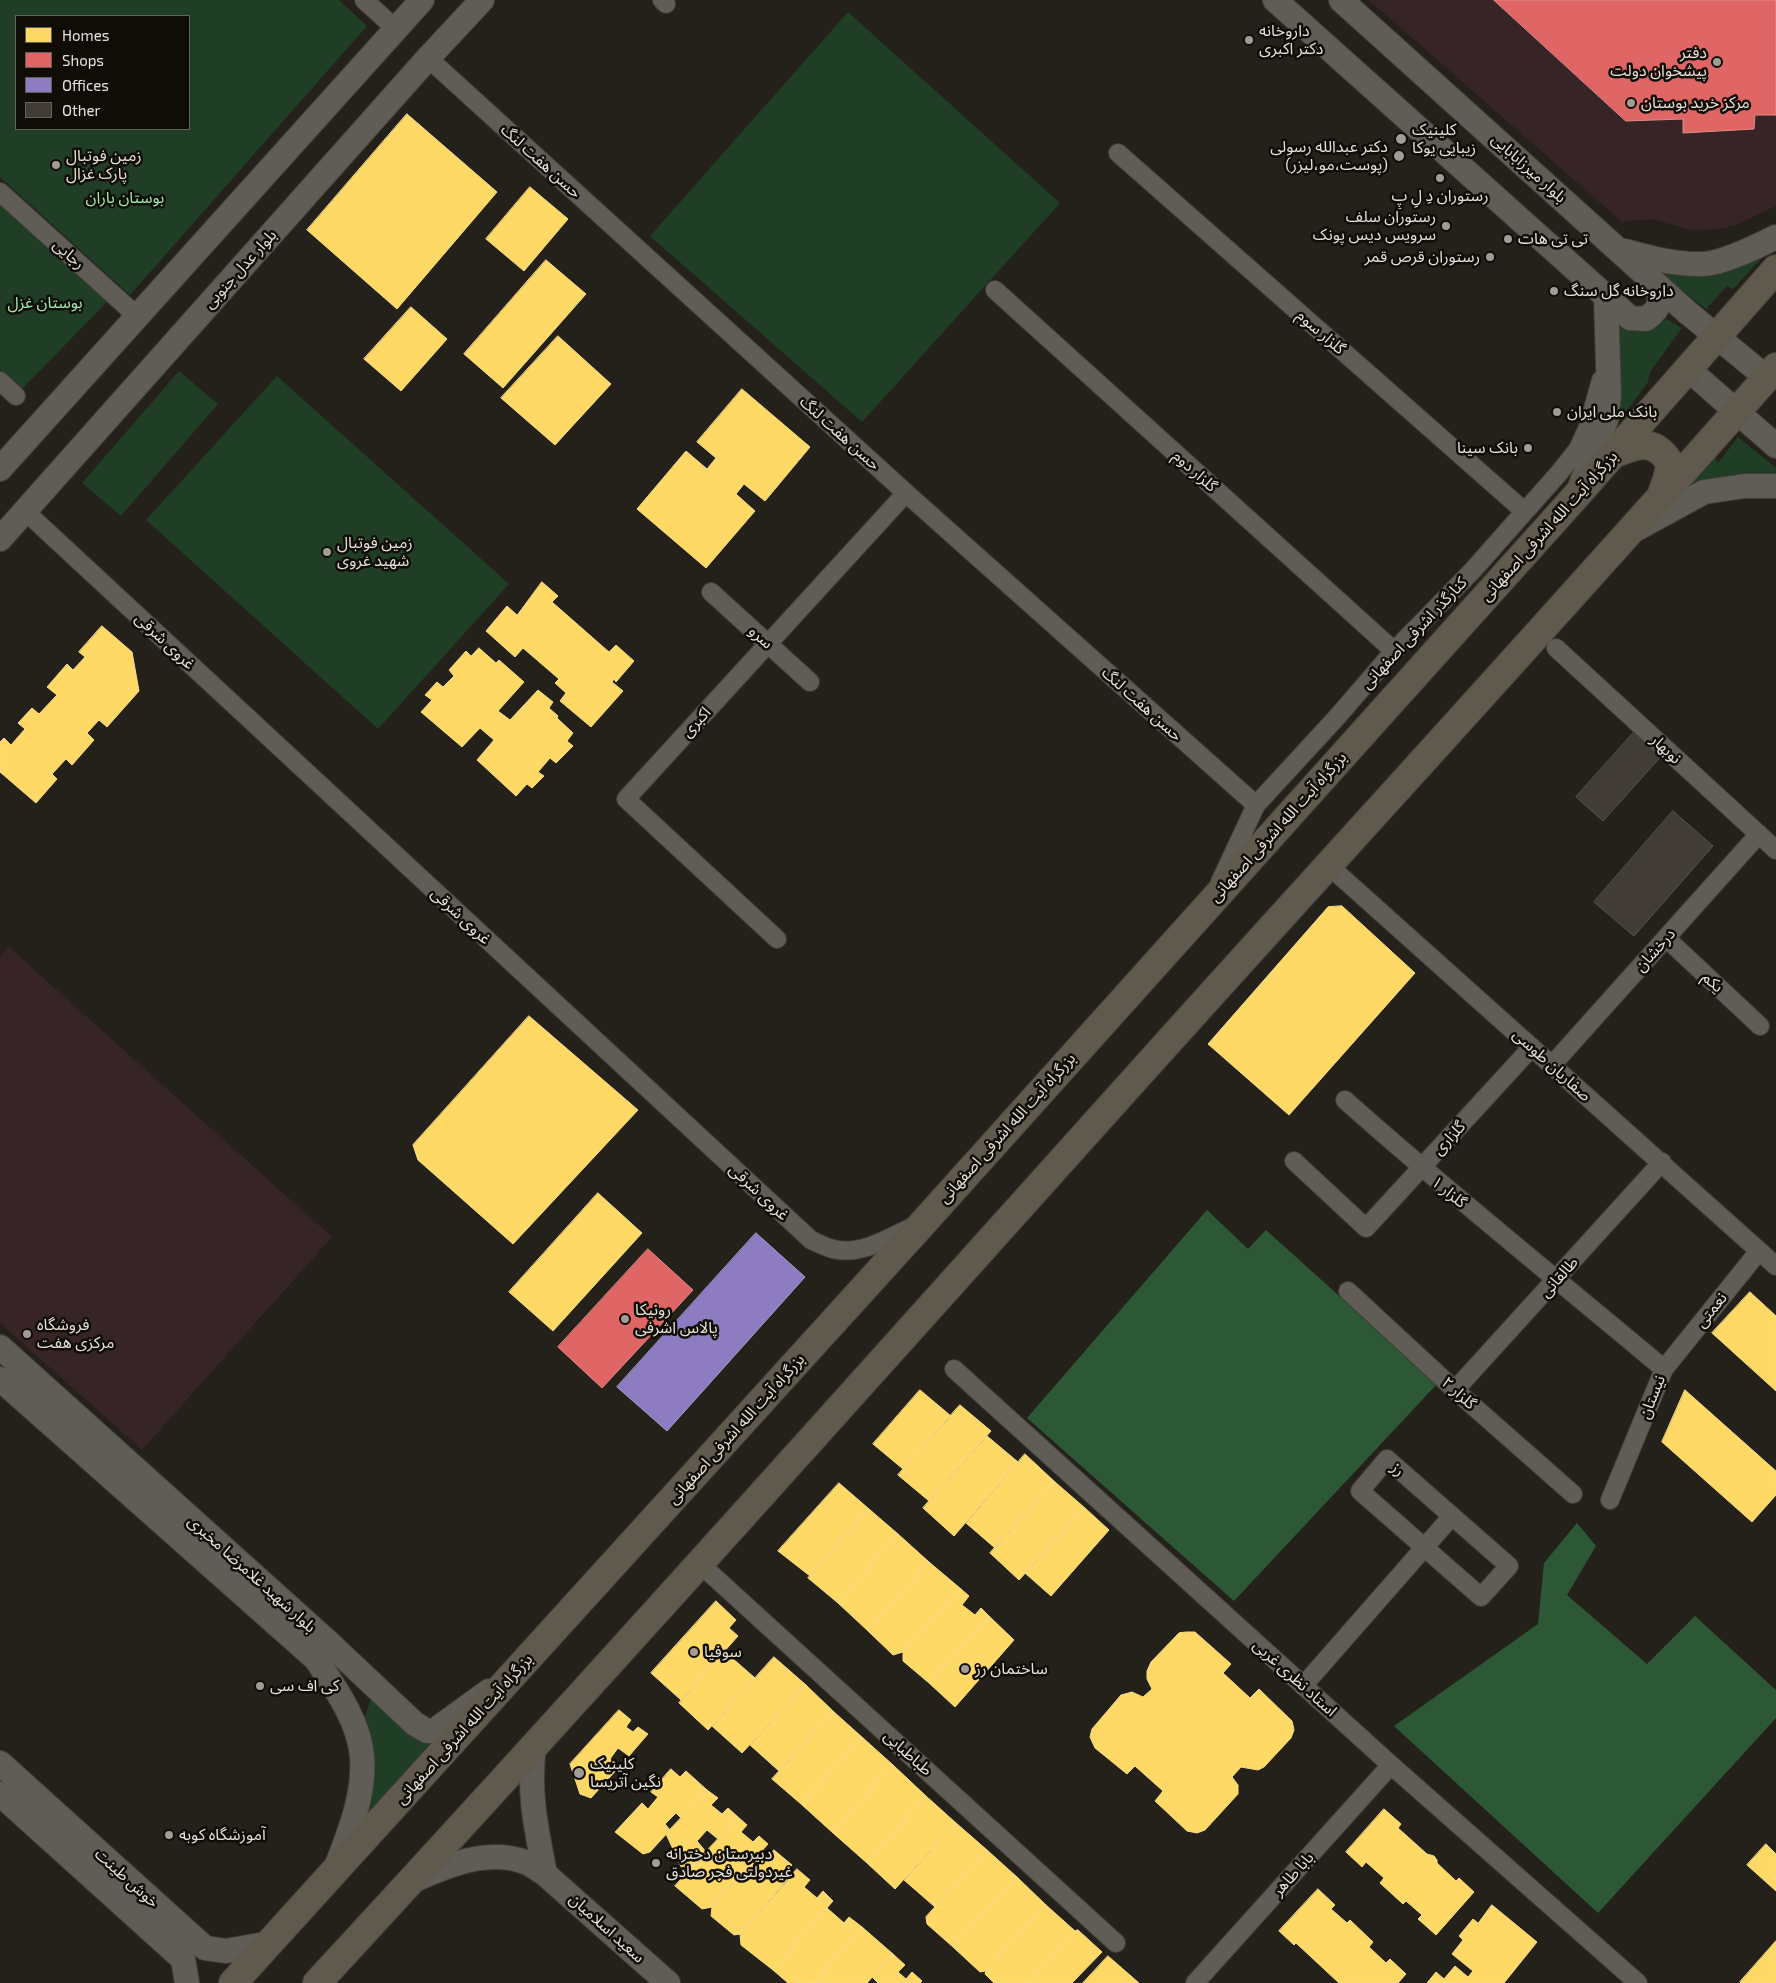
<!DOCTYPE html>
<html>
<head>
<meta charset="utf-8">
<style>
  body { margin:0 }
  #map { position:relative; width:1776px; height:1983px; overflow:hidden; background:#24211a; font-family:"Exo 2",sans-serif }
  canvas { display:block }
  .legend { position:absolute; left:15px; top:15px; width:175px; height:115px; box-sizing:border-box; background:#100d07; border:1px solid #65615a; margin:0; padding:6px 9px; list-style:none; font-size:15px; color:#e4e0d7 }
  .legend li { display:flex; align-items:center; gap:10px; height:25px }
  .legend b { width:25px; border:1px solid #65615a }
</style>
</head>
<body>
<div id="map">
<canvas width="1776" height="1983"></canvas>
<ul class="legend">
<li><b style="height:14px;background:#ffd966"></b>Homes</li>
<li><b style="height:14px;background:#e06666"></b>Shops</li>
<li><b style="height:14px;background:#8e7cc3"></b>Offices</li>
<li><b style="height:14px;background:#413c37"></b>Other</li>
</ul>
</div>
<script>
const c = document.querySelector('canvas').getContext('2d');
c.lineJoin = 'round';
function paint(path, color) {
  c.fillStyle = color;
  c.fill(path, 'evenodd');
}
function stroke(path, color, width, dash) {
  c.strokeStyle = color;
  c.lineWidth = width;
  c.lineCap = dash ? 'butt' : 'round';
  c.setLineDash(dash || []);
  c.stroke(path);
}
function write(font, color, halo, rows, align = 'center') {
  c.font = font + ' "Exo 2","Noto Sans Arabic",sans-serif';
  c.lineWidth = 5;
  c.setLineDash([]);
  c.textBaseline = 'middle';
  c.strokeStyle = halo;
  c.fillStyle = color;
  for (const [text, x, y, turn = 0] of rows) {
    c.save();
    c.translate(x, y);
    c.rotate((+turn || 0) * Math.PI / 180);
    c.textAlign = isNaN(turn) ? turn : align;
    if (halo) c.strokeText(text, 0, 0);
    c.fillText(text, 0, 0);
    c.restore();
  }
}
const commercial = new Path2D(`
  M1369 0H1776V206L1736 225 1718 229 1692 230 1651 219 1622 222Z
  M9 947 332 1237 142 1450 0 1323V957Z`);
const green = new Path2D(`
  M0 0H339L367 26 130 295 0 177ZM16 16H189V129H16Z
  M848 12 1060 203 862 422 650 236Z
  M0 203 108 301 22 389 0 370Z
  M1775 244 1733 289 1727 286 1706 309 1655 269Z
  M1666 319 1682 328 1650 372 1648 382 1601 446 1620 391 1621 364 1611 321C1620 329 1637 334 1649 330 1655 328 1661 322 1666 319Z
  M179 371 218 404 121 516 82 483Z
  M277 376 509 584 378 729 146 520Z
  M1738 437 1776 468V478L1670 505 1714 455 1718 463Z
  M364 1692 447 1728 359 1823 363 1722 371 1699Z`);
const forest = new Path2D(`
  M1207 1210 1248 1249 1266 1230 1437 1384 1234 1601 1027 1418Z
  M1577 1523 1596 1546 1567 1595 1647 1664 1695 1616 1776 1690V1718L1598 1913 1394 1726 1538 1624 1544 1563Z`);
const homes = new Path2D(`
  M407 114 497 192 397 309 307 230Z
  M530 187 568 219 524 271 486 239Z
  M546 260 586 294 503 388 464 354Z
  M411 307 447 339 401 391 364 359Z
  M558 336 611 384 555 445 501 398Z
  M742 389 810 447 765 501 744 484 736 494 755 511 706 568 637 509 686 451 707 469 716 458 697 442Z
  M542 582 558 596 552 602 609 652 616 645 634 661 616 682 614 679 612 682 623 691 591 727 560 701 566 693 555 683 559 679 523 648 515 657 486 631 507 606 517 615Z
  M102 626 132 652 139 691 107 727 99 720 87 733 94 740 72 765 66 759 52 774 57 779 36 803 0 772V742L4 738 11 745 25 729 18 723 32 708 39 714 57 695 47 687 67 664 73 670 85 657 79 652Z
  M479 648 496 663 499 660 524 682 498 711 510 720 538 690 553 702 549 708 558 716 557 718 573 733 567 741 573 746 556 763 550 758 538 772 544 776 532 788 527 784 516 796 477 760 494 740 480 728 462 747 421 712 432 700 425 695 437 682 443 687 454 676 449 670 466 651 471 656Z
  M1342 906 1415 973 1289 1115 1208 1044 1328 907Z
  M529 1016 638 1110 513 1244 418 1160 413 1145Z
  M598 1193 642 1233 553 1331 509 1292Z
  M1750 1292 1776 1316V1391L1712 1333Z
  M920 1390 951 1416 903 1469 873 1444Z
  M1685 1390 1776 1471V1495L1752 1522 1662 1442Z
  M960 1405 991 1431 929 1501 898 1475Z
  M987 1436 1018 1462 954 1536 923 1508Z
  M1025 1454 1055 1482 995 1548 966 1523Z
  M1055 1482 1085 1508 1019 1580 990 1553Z
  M839 1483 869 1509 810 1576 778 1551Z
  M1085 1508 1109 1530 1051 1596 1025 1573Z
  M869 1509 898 1534 838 1603 808 1578Z
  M898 1534 929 1562 868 1631 838 1603Z
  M929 1562 961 1589 903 1652 893 1655 868 1631Z
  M961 1589 969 1596 962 1605 975 1615 981 1608 990 1617 929 1683 903 1661V1652Z
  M716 1601 736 1620 729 1628 738 1636 681 1700 651 1673Z
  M990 1617 1014 1640 955 1707 929 1683Z
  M1187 1632H1195L1231 1664 1223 1673 1250 1698 1259 1689 1292 1721 1294 1730 1291 1738 1264 1767 1258 1770 1241 1767 1232 1777 1238 1785V1794L1205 1830 1197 1833 1187 1831 1155 1801 1163 1791 1135 1766 1127 1774 1095 1748 1090 1737 1092 1729 1121 1695 1132 1692 1143 1697 1152 1689 1147 1679V1671L1151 1662 1179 1633Z
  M724 1651 755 1678 708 1730 679 1703Z
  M774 1657 806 1685 742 1753 712 1726Z
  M806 1685 834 1712 779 1771 750 1745Z
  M619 1710 631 1720 626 1727 633 1732 638 1727 648 1734 629 1756 618 1748 610 1759 619 1767 591 1798 580 1794 570 1764Z
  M834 1712 863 1738 801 1804 772 1779Z
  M863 1738 893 1765 833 1833 801 1804Z
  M893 1765 926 1796 867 1863 833 1833Z
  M671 1769 680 1777 686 1771 707 1790 681 1818 676 1813 665 1824 670 1830 650 1852 643 1854 615 1832 642 1803 648 1809 658 1797 651 1792Z
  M707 1790 718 1798 711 1805 722 1814 728 1808 738 1817 718 1839 707 1830 697 1841 706 1852 685 1875 666 1834Z
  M926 1796 956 1823 895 1889 867 1863Z
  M1384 1809 1401 1824 1398 1828 1427 1854 1434 1856 1437 1860V1863L1456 1881 1459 1878 1474 1892 1436 1935 1418 1919 1422 1915 1406 1901 1403 1904 1380 1883 1384 1878 1366 1862 1362 1867 1346 1852Z
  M738 1817 747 1825 741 1832 753 1842 759 1836 768 1844 712 1907 702 1909 675 1886Z
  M956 1823 987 1850 935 1907 904 1880Z
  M1766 1844 1776 1854V1891L1747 1865Z
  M774 1850 792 1865 785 1873 790 1878 740 1934 734 1935 711 1916 712 1907 760 1852 767 1858Z
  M987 1850 1017 1877 953 1947 927 1924 926 1917Z
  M797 1869 810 1880 804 1887 817 1898 823 1891 833 1901 773 1970 741 1945 740 1934Z
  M1017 1877 1046 1905 986 1971 980 1972 953 1947Z
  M1318 1889 1335 1905 1331 1909 1347 1923 1350 1920 1373 1942 1369 1947 1386 1963 1390 1959 1406 1974 1398 1983H1339L1296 1943 1294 1945 1279 1931Z
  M1046 1905 1075 1931 1028 1983H994L985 1974 986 1971Z
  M1492 1905 1537 1942 1504 1983H1427L1436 1972 1444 1979 1455 1966 1468 1977 1473 1971 1452 1954 1463 1940 1459 1936 1473 1919 1478 1923Z
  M827 1908 844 1923 849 1917 862 1927 814 1983H788L773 1970Z
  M862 1927 893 1954 867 1983H814Z
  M1078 1930 1102 1952 1072 1983H1028L1075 1931Z
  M1776 1941V1983H1741L1740 1982Z
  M893 1954 905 1965 898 1972 906 1979 912 1972 922 1981 920 1983H878L872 1977Z
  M1108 1956 1139 1983H1083Z`);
const shops = new Path2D(`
  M1494 0H1776V115H1755L1754 129 1683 133V119L1626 121Z
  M648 1249 693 1290 602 1388 558 1347Z`);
const offices = new Path2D(`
  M756 1233 805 1277 667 1431 617 1387Z`);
const building = new Path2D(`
  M1637 729 1664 753 1603 821 1576 797Z
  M1673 811 1713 846 1634 936 1594 902Z`);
const street = new Path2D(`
  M364 0 396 29
  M662 0 666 4
  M428 58 906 493 1256 805
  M1118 153 1524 511
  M0 192 137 316
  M995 290 1394 651
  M0 381 16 396
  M25 511 811 1240C818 1243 825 1247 833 1249 860 1256 889 1238 912 1227
  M711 592 810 682
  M1556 648 1776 850
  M1328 865 1776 1266
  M1220 882 1256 805 1338 716 1394 651 1473 570 1559 473 1578 449 1588 427 1601 380
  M1666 938 1760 1026
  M777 939 626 799 906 493
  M1552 1065 1759 834
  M1345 1100C1449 1193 1557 1279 1664 1369L1610 1500
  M1294 1161 1366 1228 1532 1047
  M1348 1291 1455 1390 1573 1494
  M954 1369 1391 1765 1638 1983
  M1664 1369 1759 1251
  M1455 1390 1662 1162
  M1387 1459 1509 1566 1481 1597 1360 1491Z
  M699 1563 1116 1943
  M1303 1686 1452 1516
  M1195 1983 1391 1765`);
const secondary = new Path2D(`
  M1275 0 1630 318 1646 319C1663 306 1661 301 1654 282
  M1341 0 1687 312 1767 378
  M1625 251C1650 258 1677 265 1704 264 1724 263 1758 246 1776 237
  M1688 369 1776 446
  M0 469 422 0
  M1580 487 1606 420 1609 396 1606 297
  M1638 528 1704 492 1745 486H1776
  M0 539 428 58 482 0
  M0 1347 329 1643 415 1724 427 1731H434L489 1691
  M0 1379 316 1659C335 1688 359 1721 362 1756 365 1794 350 1831 337 1865
  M534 1745C528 1793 536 1827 545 1874
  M0 1763 205 1948 226 1951 271 1943
  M0 1794 183 1959 187 1983
  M412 1881C446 1866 487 1848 525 1862 532 1865 539 1870 545 1874L668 1983`);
const highway = new Path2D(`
  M1613 454C1629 448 1647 439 1661 452 1665 456 1669 460 1669 465 1670 476 1664 486 1661 496
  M233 1983 923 1223 1577 495 1776 269
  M317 1983C599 1678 876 1367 1154 1058 1361 828 1571 600 1776 367`);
const markers = [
  [1249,40,5,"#a19d95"],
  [1717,62,5,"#a19d95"],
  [1631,103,5,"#a19d95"],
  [1401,139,6,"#a19d95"],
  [1399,156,6,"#a19d95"],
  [56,165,5,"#a19d95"],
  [1440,178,5,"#a19d95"],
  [1446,226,5,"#a19d95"],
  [1508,239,5,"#a19d95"],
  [1490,257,5,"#a19d95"],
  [1554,291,5,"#a19d95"],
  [1557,412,5,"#a19d95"],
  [1528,448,5,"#a19d95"],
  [327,552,5,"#a19d95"],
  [625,1319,5,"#a19d95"],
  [27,1334,5,"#a19d95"],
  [694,1652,5,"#a19d95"],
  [965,1669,5,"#a19d95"],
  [260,1686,5,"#a19d95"],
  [579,1773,6,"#a19d95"],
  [169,1835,5,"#a19d95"],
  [656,1863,5,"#a19d95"]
];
const poiNames = [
  ["داروخانه",1259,31],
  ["دکتر اکبری",1259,49],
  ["دفتر",1707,53,"right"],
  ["پیشخوان دولت",1707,71,"right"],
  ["مرکز خرید بوستان",1641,103],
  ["کلینیک",1412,130],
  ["زیبایی یوکا",1412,148],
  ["دکتر عبدالله رسولی",1388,147,"right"],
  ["(پوست،مو،لیزر)",1388,165,"right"],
  ["زمین فوتبال",66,156],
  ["پارک غزال",66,174],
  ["رستوران دِ لِ پِ",1440,196,"center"],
  ["رستوران سلف",1436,217,"right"],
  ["سرویس دیس پونک",1436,235,"right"],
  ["تی تی هات",1518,239],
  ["رستوران قرص قمر",1480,257,"right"],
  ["داروخانه گل سنگ",1564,291],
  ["بانک ملی ایران",1567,412],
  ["بانک سینا",1518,448,"right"],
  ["زمین فوتبال",337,543],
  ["شهید غروی",337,561],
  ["رونیکا",635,1310],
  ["پالاس اشرفی",635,1328],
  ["فروشگاه",37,1325],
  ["مرکزی هفت",37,1343],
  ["سوفیا",704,1652],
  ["ساختمان رز",975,1669],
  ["کی اف سی",270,1686],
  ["کلینیک",590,1764],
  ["نگین آتریسا",590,1782],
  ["آموزشگاه کوبه",179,1835],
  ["دبیرستان دخترانه",666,1854],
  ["غیردولتی فجر صادق",666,1872]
];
const streetNames = [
  ["حسن هفت لنگ",541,161,42],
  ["بلوار میرزابابایی",1529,168,42],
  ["رجایی",69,254,42],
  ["بلوار عدل جنوبی",240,269,-48],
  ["گلزار سوم",1321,332,41],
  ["حسن هفت لنگ",840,433,42],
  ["گلزار دوم",1195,471,42],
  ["بزرگراه آیت الله اشرفی اصفهانی",1549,526,-48],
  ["کنارگذر اشرفی اصفهانی",1414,633,-47],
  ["سرو",761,637,42],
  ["غروی شرقی",165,641,43],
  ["حسن هفت لنگ",1142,704,42],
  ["اکبری",696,722,-47],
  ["نوبهار",1666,749,43],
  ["بزرگراه آیت الله اشرفی اصفهانی",1278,827,-48],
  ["غروی شرقی",461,916,43],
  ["درخشان",1655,950,-48],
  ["یکم",1713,982,43],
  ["صفاریان طوسی",1552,1065,42],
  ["بزرگراه آیت الله اشرفی اصفهانی",1007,1128,-48],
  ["گلزاری",1449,1138,-47],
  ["غروی شرقی",759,1192,43],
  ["گلزار ۱",1449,1192,39],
  ["طالقانی",1559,1277,-48],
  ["نعمتی",1711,1310,-51],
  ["گلزار ۲",1459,1393,42],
  ["نیستان",1652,1397,-68],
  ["بزرگراه آیت الله اشرفی اصفهانی",736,1429,-48],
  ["رز",1398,1469,41],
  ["بلوار شهید غلامرضا مخبری",252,1574,42],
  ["استاد نظری غربی",1295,1678,42],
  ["بزرگراه آیت الله اشرفی اصفهانی",464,1729,-48],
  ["طباطبایی",908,1753,42],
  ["بابا طاهر",1293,1874,-48],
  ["خوش طینت",127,1878,42],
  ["سعید اسلامیان",607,1928,42]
];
const parkNames = [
  ["بوستان باران",125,198],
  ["بوستان غزل",45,303]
];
paint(commercial, '#362426');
paint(green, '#203d25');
paint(forest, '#2d5836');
paint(homes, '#ffd966');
stroke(homes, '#f7db88', 1);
paint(shops, '#e06666');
stroke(shops, '#e18b88', 1);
paint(offices, '#8e7cc3');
stroke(offices, '#a89ac9', 1);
paint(building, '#413c37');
stroke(building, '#58524f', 1);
stroke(street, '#403e38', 20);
stroke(secondary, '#403e38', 26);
stroke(highway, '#403e38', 30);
stroke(street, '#605d57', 18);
stroke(secondary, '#605d57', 24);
stroke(highway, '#5f594e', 28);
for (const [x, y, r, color] of markers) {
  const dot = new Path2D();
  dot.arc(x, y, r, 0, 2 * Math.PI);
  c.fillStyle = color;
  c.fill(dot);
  stroke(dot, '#100d07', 2);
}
write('16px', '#e4e0d7', '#100d07', poiNames, 'left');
write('16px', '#e4e0d7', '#100d07', streetNames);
write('16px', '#9de9ac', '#100d07', parkNames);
</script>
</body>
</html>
